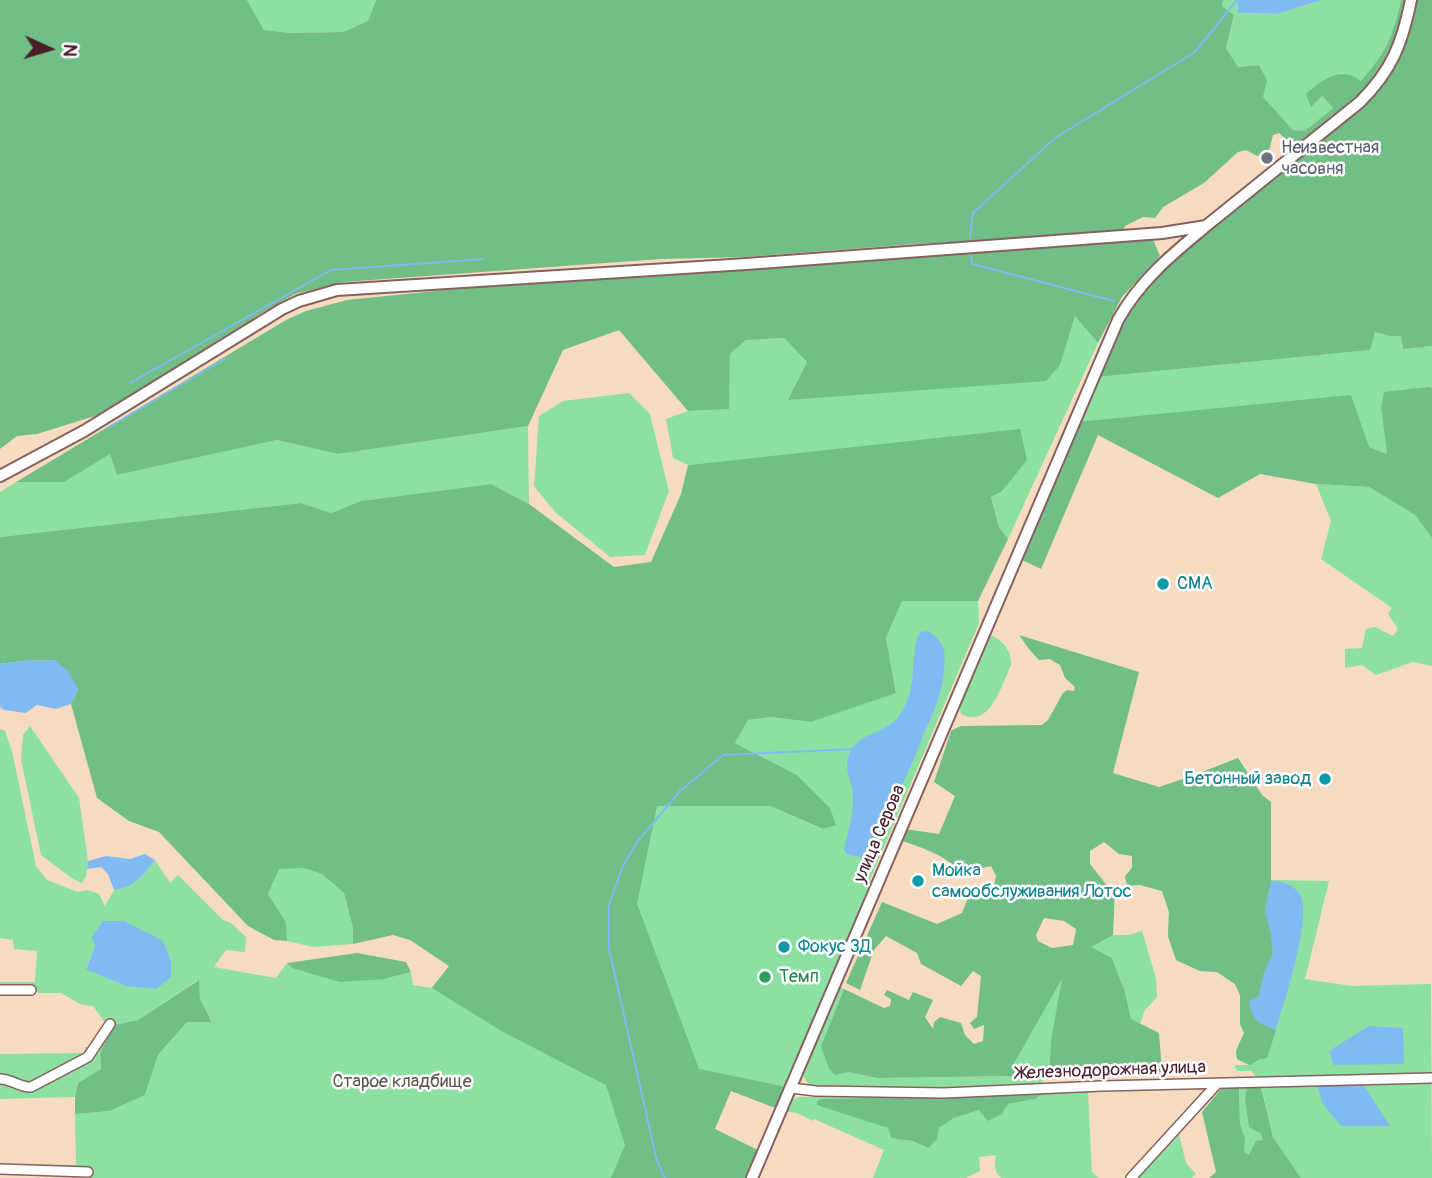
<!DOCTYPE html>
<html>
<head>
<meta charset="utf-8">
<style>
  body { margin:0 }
  #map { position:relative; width:1432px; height:1178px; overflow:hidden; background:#f5dcc0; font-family:Pangolin,sans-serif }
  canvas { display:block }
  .north { position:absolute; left:14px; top:14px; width:70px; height:70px; -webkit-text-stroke:5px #fff; paint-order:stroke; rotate:94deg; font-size:19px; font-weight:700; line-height:28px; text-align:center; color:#4a1f2b }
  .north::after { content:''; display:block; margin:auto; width:24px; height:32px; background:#4a1f2b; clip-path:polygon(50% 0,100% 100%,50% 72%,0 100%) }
</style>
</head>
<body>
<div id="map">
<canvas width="1432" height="1178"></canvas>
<div class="north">N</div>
</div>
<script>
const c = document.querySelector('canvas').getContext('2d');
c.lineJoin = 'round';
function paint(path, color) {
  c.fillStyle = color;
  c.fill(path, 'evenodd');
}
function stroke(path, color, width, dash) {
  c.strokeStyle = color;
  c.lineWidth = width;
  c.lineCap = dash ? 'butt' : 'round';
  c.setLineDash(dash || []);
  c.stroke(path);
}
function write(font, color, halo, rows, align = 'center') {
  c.font = font + ' Pangolin,sans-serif';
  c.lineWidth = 5;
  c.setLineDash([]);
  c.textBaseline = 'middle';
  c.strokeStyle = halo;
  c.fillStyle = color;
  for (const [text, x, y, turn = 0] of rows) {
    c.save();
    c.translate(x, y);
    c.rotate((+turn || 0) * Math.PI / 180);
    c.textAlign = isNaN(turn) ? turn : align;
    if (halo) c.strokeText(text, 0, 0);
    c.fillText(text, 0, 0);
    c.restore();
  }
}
const green = new Path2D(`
  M247 0H376L368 21 343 32 290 33 264 30Z
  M1223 0H1237L1238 13 1277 14 1322 0H1401C1393 39 1386 52 1361 82L1342 73 1311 106 1322 96 1333 108 1305 131 1293 130 1262 97 1267 80 1259 65 1238 67 1226 48 1234 16 1222 6Z
  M1075 315 1098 343 1008 539 999 527 991 496 1020 430 688 465 673 458 666 419 688 411 728 409 730 354 746 340 784 338 807 362 789 400 1060 365Z
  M1374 332 1389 336H1401L1403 349 1432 346V388L1429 387 1381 408 1387 454 1369 447 1077 422 1097 377 1370 350Z
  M629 393 650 414 669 491 645 555 610 557 555 512 534 486 539 416 563 401Z
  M528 426 529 504 491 484 361 501 331 513 301 503 0 537V492L16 482H64L110 453 117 475 277 440 338 454Z
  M1316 484 1369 487 1415 515 1432 538V666L1413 662 1376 675 1362 665 1345 668V649L1362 648 1366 629 1375 627 1393 636 1398 629 1388 614 1392 608 1321 559 1331 521Z
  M902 601H978L979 623 870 880 874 883 787 1087 699 1070 728 1178H89V1174L0 1168V1164L76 1165 75 1114 110 1111 145 1095 158 1055 187 1022 212 1021 200 999 198 980 138 1020 114 1025 100 1053 101 1069 78 1083 75 1097 0 1099V1081L26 1090 87 1055 31 1085 0 1077V1054L84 1053 85 1047H91L106 1024 93 1006 80 1004 61 993H38L36 989 0 988V982H35L37 951 14 949 13 940 0 938V729L5 731 12 751 36 866 47 880 78 892 88 890 99 894 105 906 114 890C132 889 145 874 155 860L170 883 178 875 223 920 231 923 246 937 245 952 226 950 214 967 276 978 287 963 292 968 384 979 411 972 413 985 431 988 450 966 657 806H770L822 829 835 825 830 808 797 775 735 743 748 720 771 717 811 722 896 692 886 638ZM95 946 126 986 86 968Z
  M993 636C1004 641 1012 653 1011 665 1002 684 990 730 961 714L959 705 987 638Z
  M30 726 79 798 88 861 86 876 82 883 73 879 41 855 21 759 23 735Z
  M1238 758 1262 795 1271 802V880L1329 881 1305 979 1352 986 1431 984 1432 1178H1301L1273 1137 1260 1081 1251 1071H1237L1234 1065H1248L1237 1059 1236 1051 1244 1033 1240 1024V995L1235 984 1217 972 1200 971 1176 960 1168 936 1169 912 1162 891 1140 885 1159 787 1192 776Z
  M279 868H303L322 874 344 893 353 928V944L313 947 287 941 286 922 268 894Z
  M1142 931 1156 978 1157 997 1145 1010 1140 1024 1131 1019 1125 992 1112 958 1090 947 1113 935H1128Z
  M1063 977 1051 1040 1049 1075 1039 1085 944 1090 817 1089C808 1084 803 1080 802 1069L837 986 844 989 821 1046 848 1072 877 1078 1015 1076 1012 1067Z
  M1239 1087H1247L1245 1098 1263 1141 1249 1155 1243 1152 1245 1138 1240 1124Z
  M1083 1090 1088 1092 1092 1172 1099 1178H1001C993 1171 995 1164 996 1155L979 1157 980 1171 966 1178H873L884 1150 814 1119 813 1121 797 1113 784 1111C787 1103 791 1100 799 1097L943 1096ZM1042 1094 1035 1099 1007 1104 1002 1114 979 1110 954 1118 939 1128 937 1139 929 1148 912 1141 891 1138 888 1128 817 1101 822 1099Z
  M1179 1135 1186 1163 1196 1174 1192 1178H1138Z`);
const forest = new Path2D(`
  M0 0H247L264 30 290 33 343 32 368 21 376 0H1223L1222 6 1234 15 1226 48 1238 67 1259 65 1267 80 1263 97 1293 130 1305 131 1333 108 1322 96 1311 107 1306 94C1322 79 1342 65 1361 81 1386 52 1393 38 1401 0H1408L1397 42 1372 85 1304 144 1292 145 1279 133 1273 135 1269 151 1257 156 1246 150 1238 152 1204 183 1163 207 1155 218 1143 217 1125 226 1122 233 916 244 744 257 661 259 344 282 295 294 258 315 213 348 98 415 37 434 17 436 0 449Z
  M1414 0H1432V346L1403 349 1401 336H1389L1375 332 1370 350 1097 377 1131 303 1196 234 1376 89Z
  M1152 237 1160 256 1122 297 1098 343 1075 316 1060 365 1046 381 788 400 807 362 784 338 746 340 730 354 729 409 688 411 619 330 563 350 528 426 338 454 277 440 117 475 110 454 64 482H16L286 320 306 311 347 300 631 271Z
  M1429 387 1432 388V538L1415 515 1369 487 1316 484 1260 474 1218 498 1098 435 1041 569 1020 559 1077 422 1351 395 1369 447 1387 454 1381 408 1384 392Z
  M1020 429 1027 460 1002 491 991 497 999 527 1008 539 978 601H902L886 638 896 693 811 722 771 717 748 720 735 743 797 775 830 808 836 825 823 829 770 806H657L637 904 699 1069 787 1087 778 1109 731 1091 715 1129 760 1151 748 1178H611L625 1145 606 1085 503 1032 432 988 449 966 410 940 393 935 353 944V928L344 893 322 874 303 868 279 869 268 894 286 922 287 941 274 940 248 926 159 832 129 821 97 798 71 704 78 689 54 660 22 661 0 664V537L301 503 331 513 361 501 491 484 529 504 614 567 651 562 681 494 688 465Z
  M1019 635 1139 672 1113 773 1159 787 1192 776 1238 758 1262 795 1271 802V881L1265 910 1271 933 1273 953 1264 973 1259 996 1258 1022 1276 1030 1267 1058 1260 1059 1250 1065 1237 1059 1236 1051 1244 1033 1240 1024V995L1235 984 1217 972 1200 971 1176 960 1168 936 1169 912 1162 891 1140 885 1127 886 1125 876 1132 868V856L1119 854 1104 842 1090 851V864L1105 883 1115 889 1113 935 1091 947 1112 958 1125 992 1131 1019 1159 1033 1162 1072 1049 1075 1051 1040 1062 979 1012 1067 1016 1076 877 1078 848 1072 835 1075 829 1069 821 1046 844 989 884 1008 890 1006 891 999 884 995 887 990 909 1000 913 992 933 1000 925 1017 933 1029 934 1022 940 1017 961 1023 965 1035 974 1044 983 1041 984 1025 974 1029 970 1023 977 1017 981 976 973 971 961 986 921 964 917 953 886 936 874 950 860 990 846 983 882 902 937 924 962 913 969 895 993 889 996 876 991 866 961 873C947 855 922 848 900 840L905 829 939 834 955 796 934 782 951 731 954 729 961 726 1042 725 1048 720 1063 693 1067 690 1074 691 1075 687 1065 678 1060 665 1050 659 1039 660 1029 649ZM1044 918 1064 921 1076 929 1073 945 1052 948 1038 941 1036 935Z
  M357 953 406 962 411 972 384 979 340 982 292 968 287 963Z
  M199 980 200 999 212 1022H187L158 1055 145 1095 110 1111 75 1114V1097L78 1083 101 1069 100 1053 114 1025 138 1020Z
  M1239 1087 1240 1124 1245 1138 1244 1152 1249 1155 1256 1141 1263 1140 1260 1133 1249 1127 1245 1098 1247 1087H1261L1273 1137 1301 1178H1209L1216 1172 1202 1112 1221 1089Z
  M1043 1094 1035 1099 1008 1104 1002 1114 988 1121 979 1110 954 1118 939 1128 937 1139 929 1148 912 1141 891 1138 888 1128 817 1105V1101L821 1099Z`);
const water = new Path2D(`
  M1237 0H1322L1277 14 1238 13Z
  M927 631C934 634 942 642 944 650 946 661 943 683 940 693 936 707 930 720 924 733 913 762 901 789 886 817 878 831 875 848 861 857L848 855 844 850C847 833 854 815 853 797 853 782 843 770 849 755 857 732 886 734 899 716 918 689 910 666 917 638L921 632Z
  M54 660 68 671 78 689 71 704 56 709 37 705 26 713 4 710 0 707V664L22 661Z
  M145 854 155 860C145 874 132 889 114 890L108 874 101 867 87 869 88 861 106 856 130 859Z
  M1271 881C1282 881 1292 884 1299 893 1314 914 1283 1005 1276 1030 1259 1023 1252 1021 1249 1001L1259 996 1264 973 1273 953 1271 933 1265 911Z
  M103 921H124L163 941 171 961V977L156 989 126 986 86 969 95 946 92 937Z
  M1369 1026 1403 1028 1404 1064 1334 1065 1329 1051Z
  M1363 1084 1390 1126H1341L1323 1104 1317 1085Z`);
const stream = new Path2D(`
  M970 238 973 213 1055 138 1195 52 1237 0
  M971 254 972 264 1114 301
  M130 383 331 270 484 259
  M109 427 226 358
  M665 1178 657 1161 609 949V905L623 866 638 841 680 791 723 755 853 749`);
const minor = new Path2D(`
  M0 990H31
  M0 1079C12 1079 21 1088 31 1087L88 1057 110 1024
  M791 1088 816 1091 944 1093 1102 1086 1432 1078
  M0 1169 88 1172
  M1131 1178 1217 1084`);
const major = new Path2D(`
  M0 476 84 431 282 309 299 301 337 290 746 264 1162 233 1206 226 1360 102C1392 70 1402 44 1411 0
  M752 1178 1118 320C1139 282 1171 255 1204 228`);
const markers = [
  [1267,158,7,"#6b7280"],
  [1163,584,7,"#0f9aa8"],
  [1325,779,7,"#0f9aa8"],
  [918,881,7,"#0f9aa8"],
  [784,947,7,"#0f9aa8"],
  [765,977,7,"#2e9e5b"]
];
const worshipNames = [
  ["Неизвестная",1281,148],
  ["часовня",1281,169]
];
const cultureNames = [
  ["CMA",1177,584],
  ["Бетонный завод",1311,779,"right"],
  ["Мойка",932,871],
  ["самообслуживания Лотос",932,892],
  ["Фокус 3Д",798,947]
];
const streetNames = [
  ["улица Серова",880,834,-67],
  ["Железнодорожная улица",1111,1071,-2]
];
const leisureNames = [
  ["Темп",779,977]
];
const parkNames = [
  ["Старое кладбище",402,1082]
];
paint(green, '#8ce0a1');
paint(forest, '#71be87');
paint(water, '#81baf2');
stroke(stream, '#81baf2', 2);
stroke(minor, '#86615f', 12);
stroke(major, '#86615f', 14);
stroke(minor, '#fff', 9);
stroke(major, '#fff', 10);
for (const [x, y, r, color] of markers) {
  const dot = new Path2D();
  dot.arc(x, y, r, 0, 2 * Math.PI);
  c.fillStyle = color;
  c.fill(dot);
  stroke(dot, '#fff', 2.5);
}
write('18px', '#5b616d', '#fff', worshipNames, 'left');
write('18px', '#0d838f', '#fff', cultureNames, 'left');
write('18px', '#4a1f2b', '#fff', streetNames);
write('18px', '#27864d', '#fff', leisureNames, 'left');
write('18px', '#5e594e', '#fff', parkNames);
</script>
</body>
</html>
